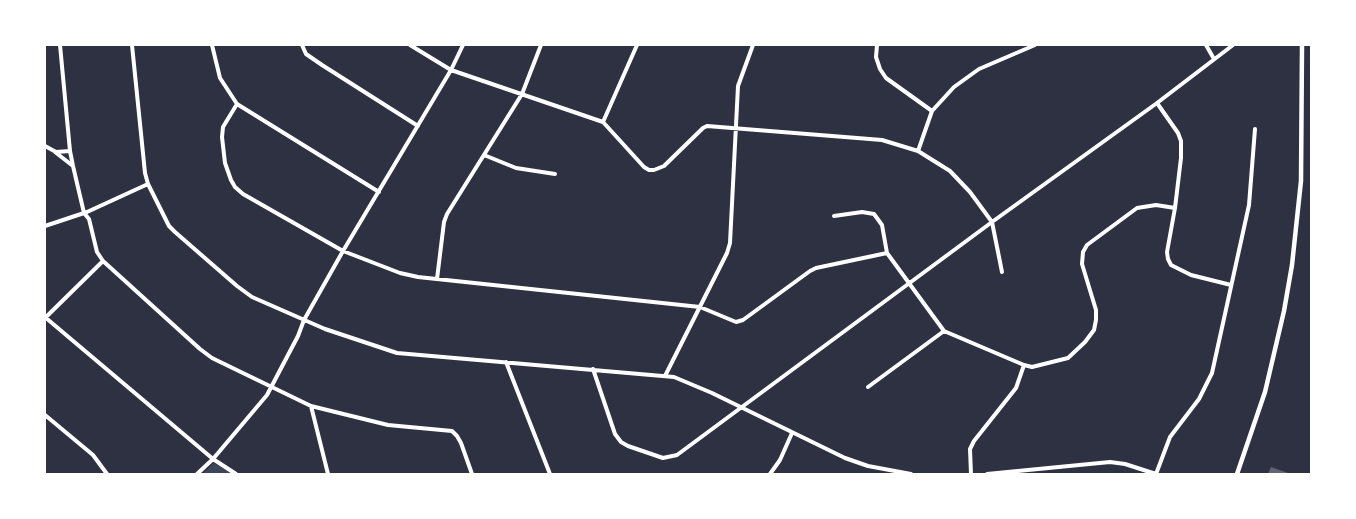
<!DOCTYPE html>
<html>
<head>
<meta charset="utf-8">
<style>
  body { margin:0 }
  #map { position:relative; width:1356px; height:519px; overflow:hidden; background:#2d3142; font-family:"Exo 2",sans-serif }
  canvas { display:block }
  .frame { position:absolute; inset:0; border:46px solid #fff; pointer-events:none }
</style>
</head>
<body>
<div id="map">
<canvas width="1356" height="519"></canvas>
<div class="frame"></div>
</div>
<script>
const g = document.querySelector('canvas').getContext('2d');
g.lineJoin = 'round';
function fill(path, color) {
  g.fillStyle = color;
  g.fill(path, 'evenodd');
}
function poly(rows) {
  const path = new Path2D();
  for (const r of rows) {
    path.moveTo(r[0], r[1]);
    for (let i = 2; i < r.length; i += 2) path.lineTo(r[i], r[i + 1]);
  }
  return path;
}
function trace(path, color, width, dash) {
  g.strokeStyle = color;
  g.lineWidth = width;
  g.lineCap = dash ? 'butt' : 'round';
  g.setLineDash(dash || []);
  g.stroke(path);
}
fill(poly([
  [214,463,234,474,202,474]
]), '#3c4559');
fill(poly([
  [1271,467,1291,474,1268,474]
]), '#626471');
trace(poly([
  [60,45,70,151,73,166,84,213,89,219,97,252,103,261,200,349,212,358,311,406,388,425,452,431,457,436,461,443,472,474],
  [132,45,145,173,148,184,169,226,175,232,237,286,252,297,325,329,397,353,674,377,712,393,845,458,868,466,911,474],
  [212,45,220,78,237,104,379,192],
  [302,45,306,54,322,65,418,126],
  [410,45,451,70,603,122,644,167,649,170,654,170,664,166,703,128,707,126,882,140,918,151,950,171,970,192,992,222,1002,272],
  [877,45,876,57,880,69,886,78,932,111],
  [1206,45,1214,59],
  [1157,103,1178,133,1181,141,1181,158,1175,208,1167,252,1168,259,1171,265,1191,275,1231,285],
  [237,104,223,127,222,137,225,163,231,180,235,187,243,194,343,251,400,273,418,277,700,307,736,322,743,320,810,271,816,268,887,253],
  [603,122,637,45],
  [45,146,56,152,70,151],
  [918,151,932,111,954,87,979,69,1035,45],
  [55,152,73,166],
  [484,155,516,168,555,174],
  [834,216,862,212,874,214,882,225,887,253,944,331,1024,365,1032,367,1068,358,1085,342,1094,330,1096,320,1096,310,1082,264,1083,252,1087,245,1137,208,1156,205,1175,208],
  [45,226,87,212,148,184],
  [437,279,444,222,447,214,522,94,541,45],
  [45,318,103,261],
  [46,318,213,459,236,474],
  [506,362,550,474],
  [593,369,615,434,621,442,628,446,663,458,677,455,992,222,1157,103,1233,45],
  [665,376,727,253,730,243,738,86,753,45],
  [868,387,944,331],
  [311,406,328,474],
  [45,415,93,455,107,474],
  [197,474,213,459,267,395,298,336,304,320,343,251,451,70,463,45],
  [770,474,780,460,792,433],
  [971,474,970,449,974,441,1016,388,1024,365],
  [987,474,1110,462,1125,464,1156,474],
  [1156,474,1170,437,1199,399,1212,373,1249,205,1255,129]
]), '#fff', 4);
trace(poly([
  [1237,474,1265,392,1284,311,1292,265,1301,181,1302,45]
]), '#fff', 4.5);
</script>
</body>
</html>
